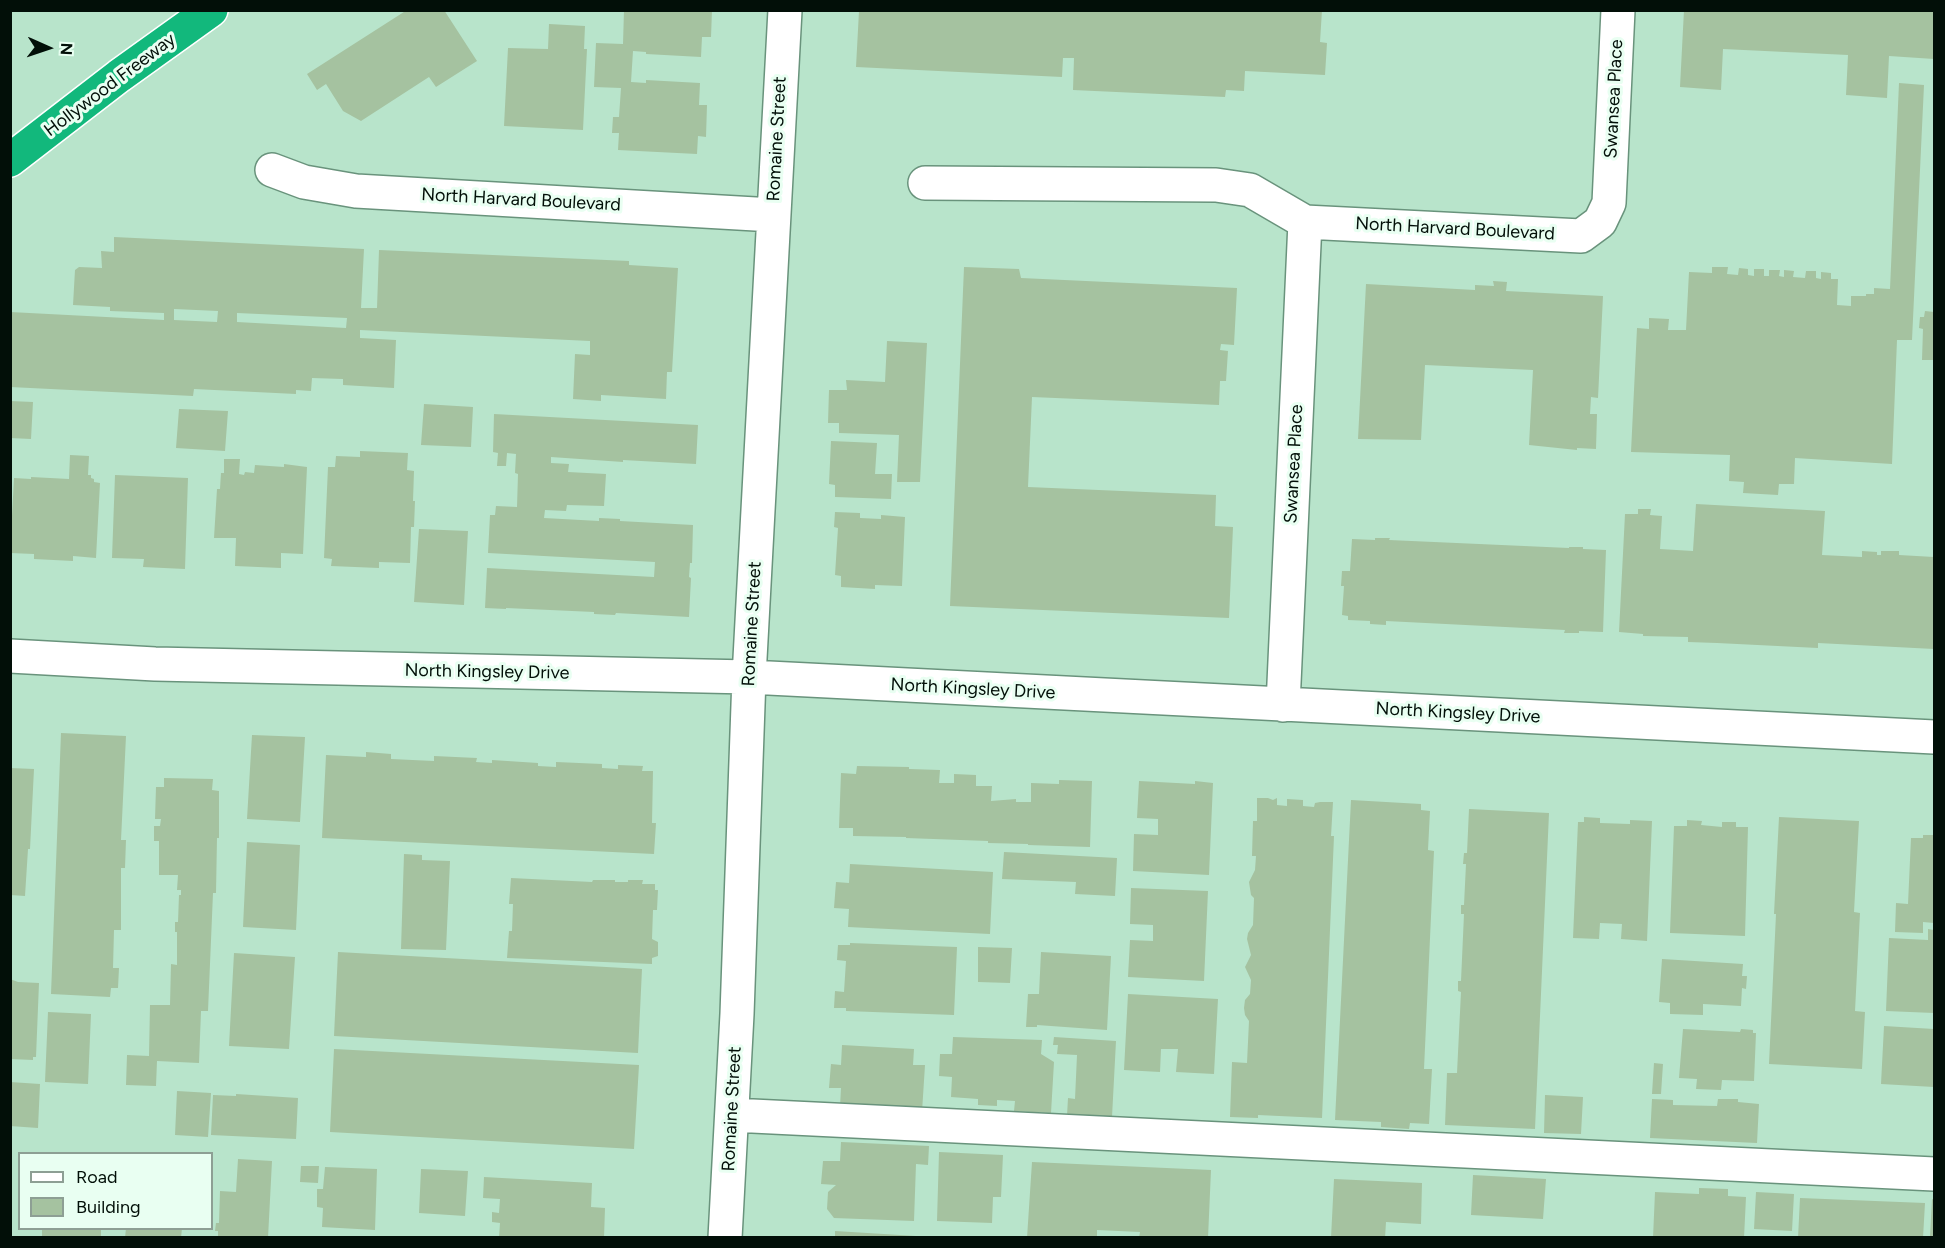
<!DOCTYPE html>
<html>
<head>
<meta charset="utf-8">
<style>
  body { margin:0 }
  #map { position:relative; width:1945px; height:1248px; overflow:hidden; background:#b8e4cb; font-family:Figtree,sans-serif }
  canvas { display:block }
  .frame { position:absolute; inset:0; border:12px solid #020f08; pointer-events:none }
  .legend { position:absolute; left:18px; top:1152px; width:195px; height:78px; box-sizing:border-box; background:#e9fff2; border:2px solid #8d9f94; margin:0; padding:8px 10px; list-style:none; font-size:18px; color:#020f08 }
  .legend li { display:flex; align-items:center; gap:12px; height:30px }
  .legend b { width:30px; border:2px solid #8d9f94 }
  .north { position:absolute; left:18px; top:18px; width:60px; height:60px; -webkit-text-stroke:4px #e9fff2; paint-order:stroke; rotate:93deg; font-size:16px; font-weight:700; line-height:24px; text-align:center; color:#020f08 }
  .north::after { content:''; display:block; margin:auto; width:21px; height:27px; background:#020f08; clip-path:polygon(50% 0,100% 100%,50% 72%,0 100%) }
</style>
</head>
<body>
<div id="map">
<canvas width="1945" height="1248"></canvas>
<div class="frame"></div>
<ul class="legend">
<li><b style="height:8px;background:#fff"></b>Road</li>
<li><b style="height:16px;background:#a5c2a0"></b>Building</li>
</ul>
<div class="north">N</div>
</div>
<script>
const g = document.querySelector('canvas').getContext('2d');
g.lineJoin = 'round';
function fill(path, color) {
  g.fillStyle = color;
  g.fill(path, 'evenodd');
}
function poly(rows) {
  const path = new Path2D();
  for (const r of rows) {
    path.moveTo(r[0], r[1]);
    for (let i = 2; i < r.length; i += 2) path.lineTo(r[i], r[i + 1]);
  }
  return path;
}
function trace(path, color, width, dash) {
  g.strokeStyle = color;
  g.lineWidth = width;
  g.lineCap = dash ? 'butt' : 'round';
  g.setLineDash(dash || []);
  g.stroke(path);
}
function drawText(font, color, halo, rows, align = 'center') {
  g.font = font + ' Figtree,sans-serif';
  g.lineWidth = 6;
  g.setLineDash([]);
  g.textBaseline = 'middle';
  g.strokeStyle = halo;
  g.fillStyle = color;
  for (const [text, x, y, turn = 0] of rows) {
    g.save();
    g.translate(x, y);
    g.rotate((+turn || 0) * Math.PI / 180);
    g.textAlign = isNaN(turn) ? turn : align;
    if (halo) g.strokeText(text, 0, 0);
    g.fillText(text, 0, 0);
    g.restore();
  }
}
fill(poly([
  [407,10,444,10,477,61,436,87,429,77,361,121,343,111,326,84,317,90,307,74],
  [624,10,712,10,711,37,702,37,701,57,646,54,646,52,633,51,631,82,646,83,646,80,700,83,699,105,707,105,706,137,698,136,697,154,618,150,619,133,612,133,613,117,619,117,621,88,594,87,596,43,623,44],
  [1322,10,1320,42,1327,43,1325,75,1245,71,1244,91,1226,90,1225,97,1073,90,1074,58,1063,58,1062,77,856,67,859,11],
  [1684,10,1934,10,1934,59,1889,56,1887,98,1846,95,1848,55,1723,49,1721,90,1680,87],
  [549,24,585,26,584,49,587,49,583,130,504,126,508,48,548,49],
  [1899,83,1924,85,1912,340,1897,340,1892,464,1795,458,1794,484,1779,484,1778,495,1743,493,1744,482,1729,481,1730,455,1631,452,1637,328,1649,329,1649,318,1669,319,1668,330,1686,330,1689,272,1712,273,1712,267,1728,267,1727,274,1738,275,1739,268,1748,269,1748,275,1754,276,1754,269,1764,269,1764,276,1769,276,1769,270,1780,270,1779,276,1784,277,1784,270,1794,271,1793,277,1805,278,1806,271,1816,271,1816,278,1821,279,1821,272,1831,273,1831,279,1838,279,1837,305,1851,306,1851,296,1866,296,1866,294,1874,294,1874,288,1890,289],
  [114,237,364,249,361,308,377,308,379,250,629,261,629,265,678,268,672,372,667,372,666,399,601,395,601,401,573,399,575,354,590,355,590,341,360,330,360,338,396,340,394,388,343,385,343,379,312,378,311,391,296,390,296,394,194,389,193,396,10,387,10,312,164,320,164,313,110,311,110,307,73,305,75,270,79,267,102,268,101,251,114,252],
  [174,309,218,311,217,322,174,320],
  [237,313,347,318,346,328,237,322],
  [964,267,1019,269,1021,278,1237,288,1234,345,1221,344,1220,350,1228,351,1226,381,1220,381,1219,405,1032,397,1028,487,1216,495,1215,526,1233,527,1229,618,950,606],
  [1493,281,1507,282,1506,291,1603,296,1598,398,1591,397,1590,414,1597,414,1596,449,1577,448,1577,450,1529,445,1533,370,1425,365,1421,440,1358,439,1366,284,1475,290,1475,285,1494,286],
  [1925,311,1934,312,1934,360,1922,360,1923,329,1919,328,1920,317,1924,317],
  [887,341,927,343,920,482,897,482,899,435,839,433,839,423,828,423,829,390,847,390,846,380,885,382],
  [10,401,33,402,31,439,10,438],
  [424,404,473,407,471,447,421,445],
  [179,409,228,411,225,451,176,448],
  [494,414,698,425,696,464,623,460,623,462,551,457,551,463,569,464,568,472,606,474,604,506,567,505,566,511,545,510,544,518,599,521,599,518,620,519,620,521,693,525,692,563,690,563,689,577,691,578,689,617,616,613,615,615,594,614,594,612,506,608,506,609,485,608,487,568,654,577,655,562,488,553,490,515,495,515,496,506,517,507,518,474,515,473,516,454,507,453,506,466,497,466,498,453,493,452],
  [831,441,877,443,875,474,892,474,891,499,835,497,835,485,829,484],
  [360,451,408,453,407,470,414,471,413,501,415,501,414,527,411,527,410,563,379,562,379,568,331,566,332,559,324,558,328,467,335,467,336,456,360,457],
  [70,455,89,456,88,475,91,475,91,478,94,479,94,482,100,483,96,558,73,556,73,561,34,559,34,554,10,553,14,478,31,479,31,477,69,479],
  [224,459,240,459,239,474,244,475,245,472,254,473,255,465,284,467,284,464,307,467,303,554,281,553,281,568,235,566,236,538,214,538,217,489,220,489,221,473,224,473],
  [115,475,188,478,185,569,143,567,144,559,112,558],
  [1696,504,1825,511,1822,555,1862,557,1862,551,1877,552,1877,555,1881,555,1881,551,1899,551,1899,555,1934,557,1934,649,1818,643,1818,648,1717,643,1688,642,1688,637,1643,636,1643,634,1619,632,1625,514,1638,514,1638,509,1651,509,1650,515,1662,516,1660,549,1693,551],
  [835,512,860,513,860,518,881,519,881,515,905,517,902,586,875,585,875,589,841,587,841,576,835,575,838,528,834,527],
  [419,529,468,531,464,605,414,602],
  [1375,538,1390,538,1389,540,1569,548,1569,547,1583,547,1583,549,1606,550,1603,632,1579,631,1579,633,1564,633,1565,630,1386,621,1386,625,1370,624,1370,621,1348,620,1348,616,1342,615,1344,586,1341,586,1342,571,1350,571,1352,539,1375,540],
  [61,733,126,736,121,840,126,840,125,868,121,868,121,930,114,930,113,968,119,968,118,988,111,988,110,997,51,994],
  [252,735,305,737,300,822,247,819],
  [366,752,391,754,391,759,434,761,434,756,477,758,476,762,492,763,492,760,538,763,538,766,556,767,556,762,602,764,602,768,618,769,618,765,643,766,642,771,653,771,652,823,656,823,654,854,322,838,326,755,366,757],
  [857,766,909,767,909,769,940,770,939,783,954,783,954,774,976,775,976,786,992,786,991,801,1016,799,1016,802,1031,802,1031,783,1059,784,1059,780,1092,781,1090,847,1028,845,1028,844,988,843,988,841,906,838,906,837,853,836,853,828,839,828,841,773,856,774],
  [10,768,34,769,30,849,28,849,25,896,10,895],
  [164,778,213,779,212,790,219,791,219,838,217,838,216,893,213,893,208,1011,201,1011,199,1063,157,1061,156,1086,126,1085,127,1055,149,1056,150,1005,170,1005,171,964,177,965,177,932,175,932,175,922,178,922,179,895,181,895,181,890,177,890,178,875,159,875,159,841,154,841,154,826,160,826,161,819,155,819,156,787,164,787],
  [1139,781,1195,784,1195,781,1213,783,1209,875,1133,871,1134,834,1158,835,1158,819,1137,818],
  [1257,798,1268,798,1273,800,1277,798,1277,805,1287,806,1287,799,1303,800,1303,806,1314,807,1315,803,1320,802,1333,802,1331,836,1334,836,1322,1118,1258,1115,1258,1118,1230,1117,1232,1062,1247,1063,1249,1021,1245,1015,1244,1008,1245,1000,1250,994,1251,980,1245,967,1251,955,1247,939,1248,933,1253,925,1254,898,1251,895,1249,882,1255,870,1256,856,1252,856,1253,821,1257,821],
  [1351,800,1421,804,1421,810,1430,811,1428,850,1434,851,1424,1069,1432,1069,1429,1124,1410,1123,1409,1129,1381,1127,1381,1122,1335,1120],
  [1469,809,1549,813,1535,1129,1445,1125,1447,1073,1457,1073,1461,992,1458,991,1458,981,1461,981,1464,914,1461,914,1461,905,1464,905,1466,864,1463,864,1464,853,1467,853],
  [1584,817,1600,818,1600,823,1630,824,1630,820,1652,821,1647,941,1621,939,1622,924,1600,923,1599,939,1573,938,1578,822,1584,822],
  [1779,817,1859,821,1854,912,1860,913,1855,1011,1865,1012,1862,1069,1769,1064,1776,914,1774,914],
  [1687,820,1702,821,1701,825,1722,827,1722,822,1736,822,1736,827,1748,827,1745,936,1670,933,1674,826,1687,826],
  [1923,835,1934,835,1934,923,1923,922,1923,933,1895,932,1896,903,1908,904,1911,838,1923,838],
  [247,842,300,845,296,930,243,927],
  [1004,852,1117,858,1115,896,1075,894,1076,882,1002,879],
  [404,854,422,855,422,860,450,861,446,950,401,949],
  [850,864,993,872,990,934,848,927,849,909,834,908,836,882,849,883],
  [511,878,592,882,593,880,615,880,615,882,628,882,628,880,643,880,642,884,655,884,655,890,658,890,657,910,653,910,652,939,658,942,658,956,652,958,652,964,507,958,509,931,512,931,513,904,509,904],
  [1131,888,1208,891,1204,981,1128,977,1130,940,1153,941,1153,925,1130,924],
  [1928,929,1934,930,1934,1013,1886,1011,1889,938,1928,940],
  [850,943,957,947,954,1015,846,1011,846,1008,834,1008,835,991,844,992,846,961,837,960,838,945,850,945],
  [978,947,1012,948,1010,983,978,982],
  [338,952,642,969,638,1053,334,1036],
  [1041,952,1111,956,1107,1030,1037,1025,1037,1027,1026,1027,1028,994,1039,994],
  [234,953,295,957,289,1049,229,1046],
  [1662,959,1743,964,1742,976,1747,976,1746,989,1742,988,1741,1006,1703,1004,1703,1015,1670,1014,1670,1003,1659,1002],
  [10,979,18,982,39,983,36,1057,33,1057,33,1060,10,1059],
  [1128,994,1218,999,1214,1074,1176,1072,1178,1049,1161,1049,1160,1072,1124,1070],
  [48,1012,91,1014,88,1084,45,1082],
  [1884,1026,1934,1029,1934,1087,1881,1084],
  [1683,1029,1740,1032,1741,1029,1753,1030,1753,1033,1756,1033,1754,1081,1722,1080,1721,1090,1696,1089,1697,1079,1679,1078],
  [953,1037,1042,1040,1041,1054,1054,1062,1051,1113,1014,1111,1015,1101,997,1100,997,1106,978,1105,978,1099,951,1097,952,1077,939,1076,940,1054,952,1054],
  [1054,1037,1116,1041,1112,1117,1067,1116,1068,1098,1075,1099,1077,1055,1057,1054,1058,1045,1053,1045],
  [842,1045,914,1049,913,1065,925,1065,922,1112,840,1107,841,1088,829,1088,831,1064,841,1065],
  [334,1049,639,1065,634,1149,330,1132],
  [1654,1063,1663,1064,1661,1094,1652,1094],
  [10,1082,40,1084,38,1128,10,1126],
  [177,1091,211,1093,208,1137,175,1135],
  [236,1094,298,1098,296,1139,211,1135,213,1095,236,1096],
  [1545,1095,1583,1097,1581,1134,1544,1133],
  [1652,1099,1673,1100,1673,1105,1717,1106,1718,1099,1738,1099,1738,1102,1759,1104,1757,1143,1650,1138],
  [841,1142,929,1146,928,1165,916,1164,914,1221,834,1218,827,1209,828,1192,836,1185,821,1184,823,1161,840,1161],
  [939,1152,1003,1155,1001,1197,993,1197,992,1223,937,1221],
  [238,1159,272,1161,268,1238,218,1238,218,1231,215,1231,216,1223,219,1223,220,1191,236,1192],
  [1032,1162,1211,1170,1208,1238,1139,1238,1140,1232,1097,1230,1097,1238,1027,1238],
  [301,1166,319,1166,318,1183,300,1182],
  [325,1167,377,1169,375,1230,322,1227,323,1208,317,1207,317,1189,323,1189],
  [421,1169,468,1171,465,1216,419,1213],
  [1473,1175,1546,1179,1543,1219,1471,1215],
  [484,1177,592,1183,591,1207,605,1208,604,1238,499,1238,500,1223,492,1222,492,1212,499,1213,500,1199,483,1198],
  [1334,1179,1422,1183,1421,1224,1386,1222,1385,1238,1331,1238],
  [1699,1188,1728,1189,1728,1196,1746,1197,1744,1238,1653,1238,1655,1192,1699,1194],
  [1756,1192,1794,1194,1792,1231,1754,1229],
  [1800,1198,1925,1203,1923,1238,1798,1238],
  [1932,1199,1934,1200,1934,1237,1930,1237],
  [42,1228,101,1228,101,1238,42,1238],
  [126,1228,182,1228,181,1238,125,1238],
  [835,1231,916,1236,916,1238,835,1238]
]), '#a5c2a0');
const minor = poly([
  [272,170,304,182,356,191,773,215],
  [925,183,1216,185,1250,190,1305,222,1581,236,1600,222,1609,203,1618,10],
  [10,656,155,664,749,677,1934,737],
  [1283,705,1305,222],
  [732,1115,1934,1174],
  [725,1238,737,1014,749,677,785,10]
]);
const highway = poly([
  [10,160,119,76,211,10]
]);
trace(minor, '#69937c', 36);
trace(highway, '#fff', 36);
trace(minor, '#fff', 33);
trace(highway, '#12b87c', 33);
drawText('18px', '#020f08', '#e9fff2', [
  ["Hollywood Freeway",110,85,-37],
  ["Swansea Place",1614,99,-87],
  ["Romaine Street",777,139,-87],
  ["North Harvard Boulevard",521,200,3],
  ["North Harvard Boulevard",1455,229,3],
  ["Swansea Place",1294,464,-87],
  ["Romaine Street",752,624,-87],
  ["North Kingsley Drive",487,672,1],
  ["North Kingsley Drive",973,689,3],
  ["North Kingsley Drive",1458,713,3],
  ["Romaine Street",732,1109,-87]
]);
</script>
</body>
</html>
